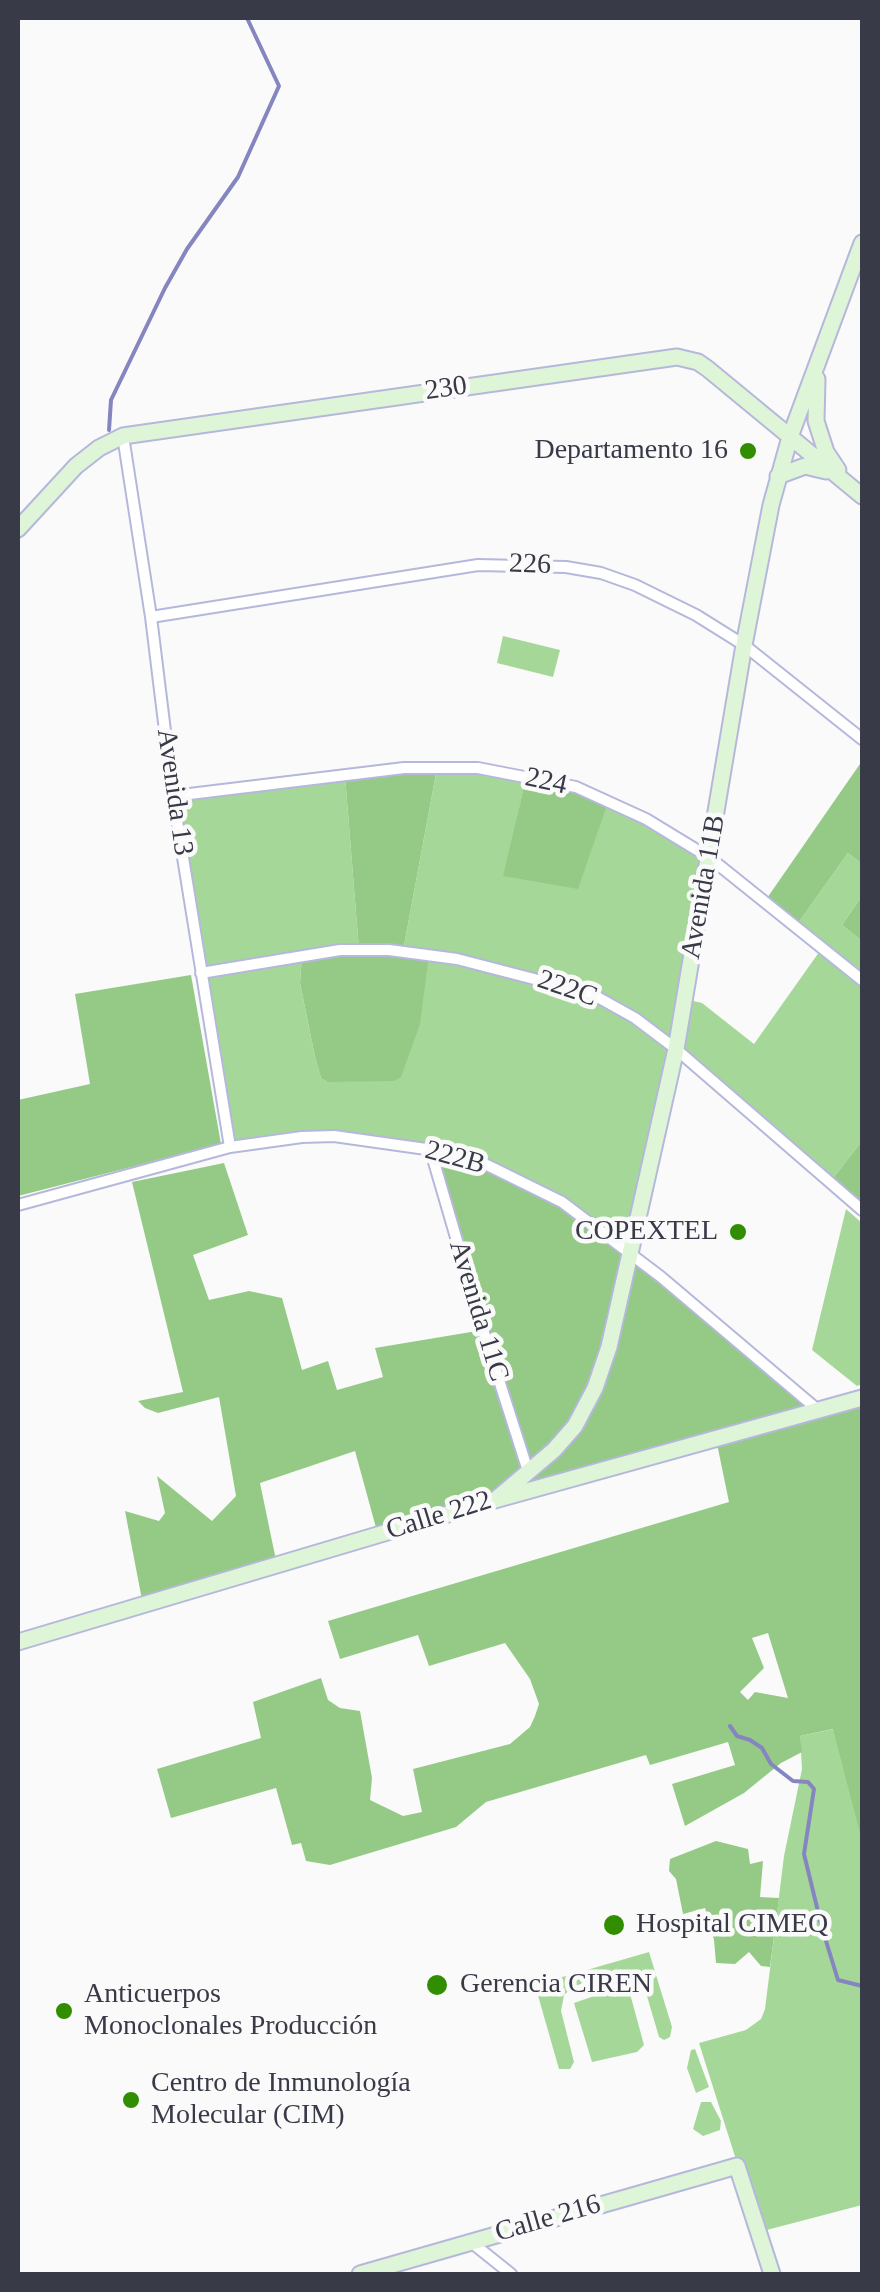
<!DOCTYPE html>
<html>
<head>
<meta charset="utf-8">
<style>
  body { margin:0 }
  #map { position:relative; width:880px; height:2292px; overflow:hidden; background:#fafafa; font-family:"Times New Roman",serif }
  canvas { display:block }
  .frame { position:absolute; inset:0; border:20px solid #393a48; pointer-events:none }
</style>
</head>
<body>
<div id="map">
<canvas width="880" height="2292"></canvas>
<div class="frame"></div>
</div>
<script>
const g = document.querySelector('canvas').getContext('2d');
g.lineJoin = 'round';
function fill(path, color) {
  g.fillStyle = color;
  g.fill(path, 'evenodd');
}
function poly(rows) {
  const path = new Path2D();
  for (const r of rows) {
    path.moveTo(r[0], r[1]);
    for (let i = 2; i < r.length; i += 2) path.lineTo(r[i], r[i + 1]);
  }
  return path;
}
function trace(path, color, width, dash) {
  g.strokeStyle = color;
  g.lineWidth = width;
  g.lineCap = dash ? 'butt' : 'round';
  g.setLineDash(dash || []);
  g.stroke(path);
}
function drawText(font, color, halo, rows, align = 'center') {
  g.font = font + ' "Times New Roman",serif';
  g.lineWidth = 9;
  g.setLineDash([]);
  g.textBaseline = 'middle';
  g.strokeStyle = halo;
  g.fillStyle = color;
  for (const [text, x, y, turn = 0] of rows) {
    g.save();
    g.translate(x, y);
    g.rotate((+turn || 0) * Math.PI / 180);
    g.textAlign = isNaN(turn) ? turn : align;
    if (halo) g.strokeText(text, 0, 0);
    g.fillText(text, 0, 0);
    g.restore();
  }
}
fill(poly([
  [503,636,560,650,553,677,497,663],
  [437,768,526,778,504,875,609,799,710,858,685,999,702,1003,754,1044,822,948,796,926,848,853,862,864,862,896,842,925,862,941,862,1141,830,1182,676,1050,631,1255,487,1165,334,1136,230,1147,173,796,345,776,359,950,302,956,300,983,315,1057,321,1078,327,1082,403,951],
  [846,1209,862,1223,862,1384,857,1386,812,1350],
  [834,1729,862,1835,862,2205,759,2232,699,2043,746,2030,761,2019,765,2009,784,1856,802,1769,800,1736],
  [649,1952,672,2027,670,2037,664,2040,659,2037,644,1986,637,1976,619,1973,574,1986,564,1995,561,2011,574,2062,570,2069,559,2069,535,1985],
  [623,1986,629,1990,644,2045,637,2052,592,2062,574,2003],
  [695,2049,709,2087,696,2093,687,2068,691,2050],
  [701,2102,711,2102,721,2121,720,2130,703,2136,693,2129]
]), '#a5d898');
fill(poly([
  [862,761,862,864,848,853,796,926,765,901],
  [437,768,403,951,429,955,420,1024,401,1077,394,1081,327,1082,321,1078,315,1057,300,983,302,956,359,950,345,776],
  [526,778,609,799,578,889,503,876],
  [862,896,862,941,842,925],
  [191,975,221,1144,18,1196,18,1100,90,1084,75,994],
  [862,1141,862,1210,830,1182],
  [433,1150,487,1165,562,1202,818,1411,862,1398,861,1837,833,1729,800,1736,802,1752,781,1763,744,1793,685,1826,672,1784,735,1765,728,1742,650,1765,646,1755,486,1802,456,1827,330,1865,306,1861,301,1843,292,1845,276,1788,171,1818,157,1769,261,1738,253,1702,321,1678,328,1700,340,1708,360,1711,372,1778,370,1800,403,1816,422,1812,413,1769,510,1744,530,1727,535,1716,539,1704,530,1679,505,1643,429,1666,418,1635,340,1659,328,1621,729,1502,716,1439,378,1535,355,1451,260,1483,277,1565,143,1605,125,1511,159,1521,165,1513,157,1476,212,1521,236,1496,219,1397,158,1413,145,1408,138,1401,183,1392,132,1182,224,1163,248,1235,193,1255,209,1300,249,1291,282,1298,302,1370,328,1361,337,1390,383,1377,375,1348,483,1330],
  [768,1633,788,1698,755,1692,748,1700,740,1692,764,1668,752,1638],
  [716,1841,748,1849,750,1864,763,1861,760,1897,779,1898,770,1967,761,1966,749,1952,735,1964,716,1963,714,1940,705,1908,683,1914,676,1879,669,1871,670,1859]
]), '#94ca86');
trace(poly([
  [109,430,111,400,165,288,187,249,238,177,279,86,247,18],
  [730,1726,737,1736,750,1740,762,1748,771,1764,793,1781,808,1782,814,1789,804,1854,822,1928,838,1980,862,1986]
]), '#8586c0', 4);
const street = poly([
  [123,436,151,617,173,796,230,1147],
  [151,617,478,565,566,567,601,573,635,585,696,615,744,645,862,739],
  [173,796,404,768,478,768,576,787,646,819,710,858,862,980],
  [201,973,340,950,389,950,457,959,592,994,635,1018,676,1049,862,1210],
  [433,1150,434,1162,483,1330,528,1471],
  [18,1205,230,1147,302,1137,334,1136,433,1150,487,1165,562,1202,661,1277,818,1410],
  [471,2242,511,2274]
]);
const secondary = poly([
  [817,379,816,421,826,452,838,470],
  [778,476,805,466,826,471],
  [18,529,76,466,99,448,123,436,677,357,698,362,708,369,862,496],
  [495,1500,554,1450,575,1426,595,1388,609,1347,676,1049,744,645,771,505,790,437,862,243],
  [18,1642,495,1500,862,1398],
  [360,2274,737,2166,772,2274]
]);
trace(street, '#b5b8db', 14);
trace(secondary, '#b5b8db', 19);
trace(street, '#fff', 10);
trace(secondary, '#def6d7', 15);
for (const [x, y, r, color] of [
  [748,451,10,"#308e00"],
  [738,1232,10,"#308e00"],
  [614,1925,12,"#308e00"],
  [437,1985,12,"#308e00"],
  [64,2011,10,"#308e00"],
  [131,2100,10,"#308e00"]
]) {
  const dot = new Path2D();
  dot.arc(x, y, r, 0, 2 * Math.PI);
  g.fillStyle = color;
  g.fill(dot);
  trace(dot, '#fafafa', 4);
}
drawText('28px', '#393a48', '#fafafa', [
  ["230",446,389,-8],
  ["226",530,565,2],
  ["224",546,782,12],
  ["Avenida 13",174,792,82],
  ["Avenida 11B",704,887,-80],
  ["222C",567,989,19],
  ["222B",455,1158,15],
  ["Avenida 11C",478,1311,73],
  ["Calle 222",439,1516,-17],
  ["Calle 216",548,2219,-16]
]);
drawText('28px', '#393a48', '#fafafa', [
  ["Departamento 16",728,451,"right"],
  ["COPEXTEL",718,1232,"right"],
  ["Hospital CIMEQ",636,1925],
  ["Gerencia CIREN",460,1985],
  ["Anticuerpos",84,1995],
  ["Monoclonales Producción",84,2027],
  ["Centro de Inmunología",151,2084],
  ["Molecular (CIM)",151,2116]
], 'left');
</script>
</body>
</html>
